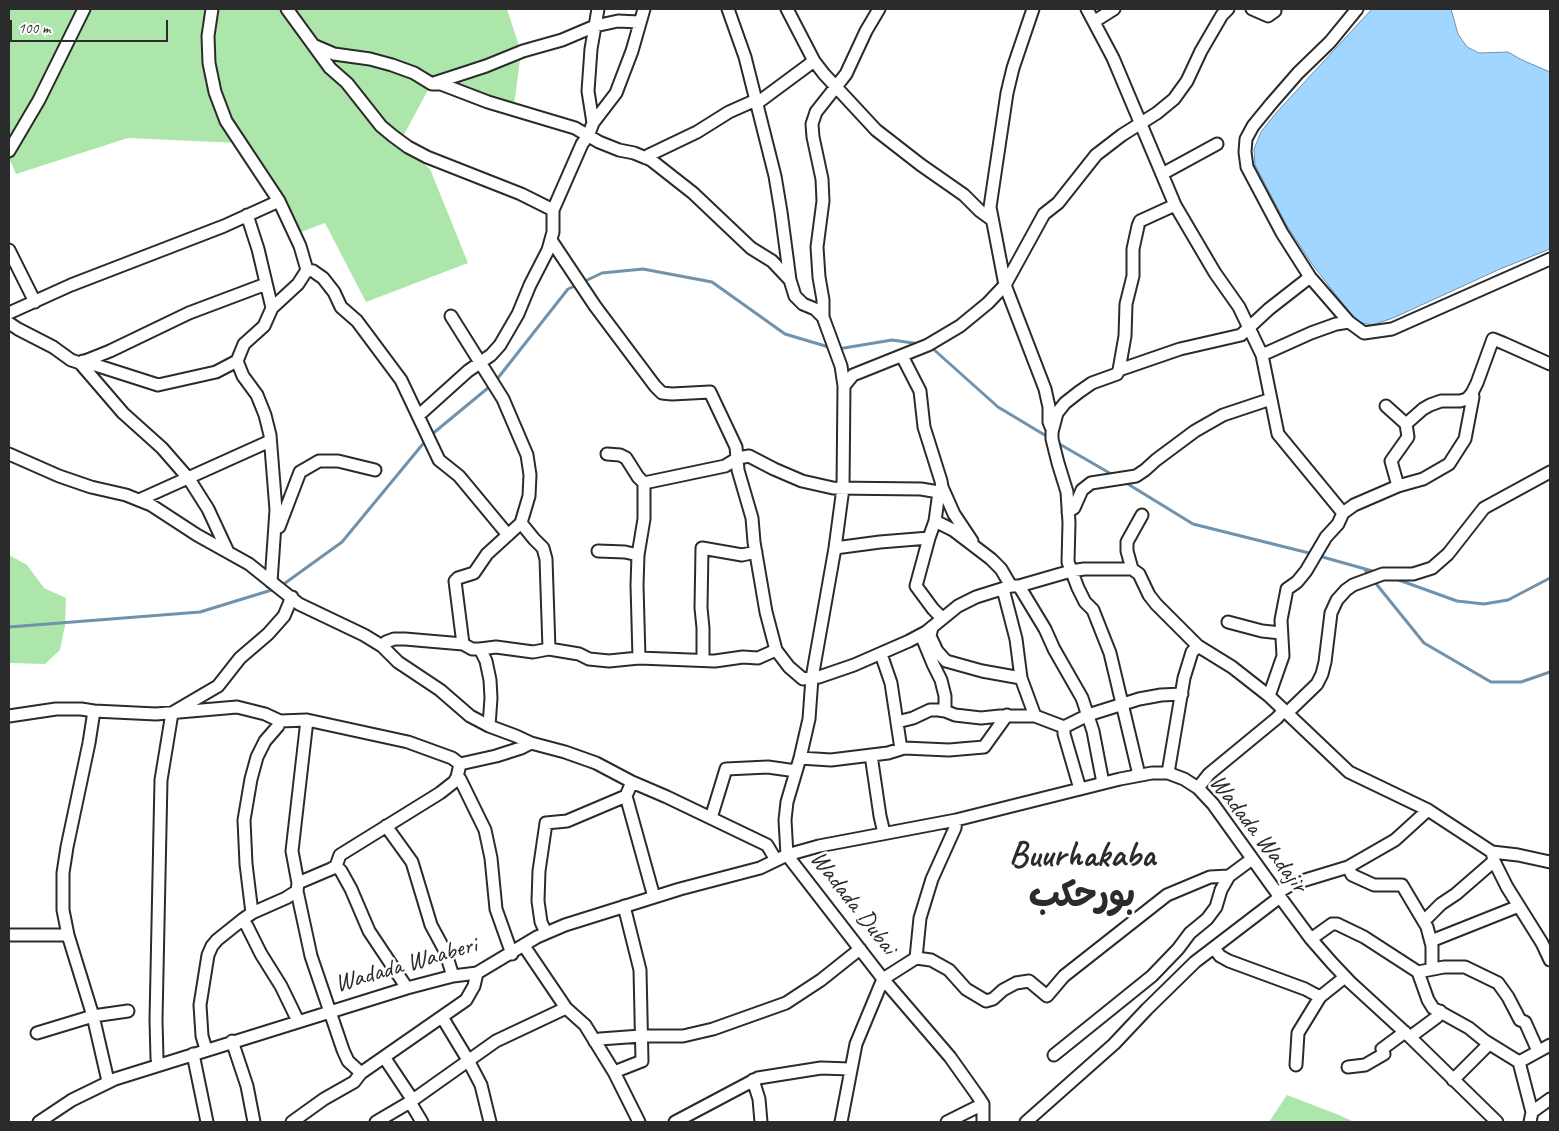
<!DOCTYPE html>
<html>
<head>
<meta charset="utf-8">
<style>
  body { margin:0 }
  #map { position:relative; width:1559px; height:1131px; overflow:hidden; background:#fff; font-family:Caveat,sans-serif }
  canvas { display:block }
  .frame { position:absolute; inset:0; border:10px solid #2b2b2b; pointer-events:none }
  .scale { position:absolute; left:10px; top:20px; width:158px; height:22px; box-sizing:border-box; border:2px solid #2b2b2b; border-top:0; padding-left:6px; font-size:15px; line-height:18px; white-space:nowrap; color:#2b2b2b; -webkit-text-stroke:4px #fff; paint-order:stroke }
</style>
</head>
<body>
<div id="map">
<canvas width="1559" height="1131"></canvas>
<div class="frame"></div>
<div class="scale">100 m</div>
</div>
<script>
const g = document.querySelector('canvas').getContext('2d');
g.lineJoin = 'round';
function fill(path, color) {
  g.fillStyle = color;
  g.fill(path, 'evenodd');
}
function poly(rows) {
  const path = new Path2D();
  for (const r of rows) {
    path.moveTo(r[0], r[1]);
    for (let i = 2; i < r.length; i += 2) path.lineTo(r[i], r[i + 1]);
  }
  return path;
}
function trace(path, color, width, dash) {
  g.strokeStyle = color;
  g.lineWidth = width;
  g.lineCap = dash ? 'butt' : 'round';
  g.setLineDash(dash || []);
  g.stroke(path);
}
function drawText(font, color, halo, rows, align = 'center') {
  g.font = font + ' Caveat,"Playpen Sans Arabic",sans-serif';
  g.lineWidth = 5;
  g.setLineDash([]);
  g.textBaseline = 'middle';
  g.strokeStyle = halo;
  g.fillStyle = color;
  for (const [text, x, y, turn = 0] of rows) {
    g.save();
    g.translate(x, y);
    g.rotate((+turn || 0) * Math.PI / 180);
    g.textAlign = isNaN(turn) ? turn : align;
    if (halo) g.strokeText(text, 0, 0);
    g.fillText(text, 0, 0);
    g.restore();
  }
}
fill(poly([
  [9,9,507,9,521,52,513,113,429,88,400,142,430,169,468,263,366,302,325,223,296,234,238,143,128,138,16,174,9,158],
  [9,555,27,565,44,588,66,598,65,625,60,650,45,664,9,663],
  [1287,1095,1339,1115,1354,1122,1269,1122]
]), '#ade6aa');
const water = poly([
  [1372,9,1451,9,1458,34,1467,47,1479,53,1508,52,1522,60,1550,72,1550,249,1500,269,1393,318,1372,325,1357,322,1312,264,1287,226,1255,165,1254,149,1261,132,1276,113,1372,9]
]);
fill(water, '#a0d6ff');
trace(water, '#7192aa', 1);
trace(poly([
  [583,282,602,273,643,269,712,282,785,334,832,348],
  [931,347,998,407,1048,437],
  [838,349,892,340,920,344],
  [431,435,494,383,568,289,577,285],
  [1056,442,1113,475],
  [1123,481,1193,524,1313,554],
  [1319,556,1376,572],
  [1365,570,1424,643,1491,682,1521,682,1550,672],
  [1396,579,1457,601,1484,604,1508,600,1550,578],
  [281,586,342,542,427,439],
  [9,627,200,612,275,589]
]), '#7192aa', 3);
const minor = poly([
  [212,9,208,36,209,63,215,92,226,121,279,201,300,246,307,270],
  [287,9,330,68,347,83,381,126,393,136,408,147,427,157,521,194,553,210],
  [728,9,745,57,775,176,781,212,790,280,795,296,803,304,815,309,823,317],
  [787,9,814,61,824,74,876,130,921,165,964,195,980,211,991,219],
  [1033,9,1013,68,1007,93,990,207,1005,285,1045,389,1049,407,1049,422,1051,427],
  [1087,9,1113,58,1175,205,1215,273,1239,307,1262,355,1278,434,1343,513],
  [1252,9,1268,16,1275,11],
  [1357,9,1330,42,1298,73,1271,104,1253,126,1246,139,1245,152,1247,167,1282,233,1310,277,1349,322,1364,333,1392,329,1550,259],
  [1095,21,1114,9],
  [313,45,334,54,370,59,392,65,414,73,432,84,441,84,488,102,575,128,599,142,619,150,634,153,651,160,693,193,751,248,772,261,790,280],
  [434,83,486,66,523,51,562,40,595,26,618,21,639,22],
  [756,102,760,101,814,61],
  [593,123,588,91,591,49,598,9],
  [9,151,39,100,84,9],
  [646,158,649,155,697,132,729,112,756,100],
  [1162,174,1217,144],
  [247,215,258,249,272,308,264,326,244,344,237,361,243,376,257,395,265,415,270,435,276,510,271,582],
  [551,240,595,306,655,386,662,393,672,394,710,392,736,447,738,470,752,518,754,542,766,612,776,650,789,667,803,679,819,677,854,665,909,641,926,632,958,606,976,597,1011,586,1019,586,1071,571,1084,569,1132,569,1139,574,1149,595,1156,604,1198,646,1232,667,1269,696,1349,772,1428,810,1492,852,1518,855,1550,862],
  [9,250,35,302],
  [307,270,313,271,323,278,334,292,341,307,357,321,401,380,439,460,459,476,508,535],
  [272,308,298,284,307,270],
  [9,313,71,285,224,226,279,201],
  [451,316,503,399,527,455,530,475,529,496,521,523,487,554,474,573,458,578,455,581,463,644],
  [9,323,18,329,53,347,71,360,80,363,123,413,162,448,189,479,208,509,228,552],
  [1262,355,1311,333,1336,324,1349,322],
  [902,356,920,391,924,427,941,481,942,487,939,492,935,521,929,538,916,586,933,609,942,618],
  [83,361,158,385,216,372,237,361],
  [80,363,110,351,189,313,266,284],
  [1119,370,1125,336,1126,304,1133,276,1133,249,1138,226,1140,221,1175,205],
  [844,386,841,366,823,317,823,300,819,277,817,247,823,201,822,179,813,137,812,124,816,112,846,74,866,31,879,9],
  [1386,406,1406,424,1408,437,1391,461,1398,486],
  [418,416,468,371,491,355,500,345,518,314,530,285,548,250,553,232,553,210,557,201,582,144,588,136,593,123,616,93,632,51,644,9],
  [1406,424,1423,409,1430,405,1441,401,1460,401,1467,399,1472,393,1477,383,1493,339,1503,343,1550,364],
  [9,454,59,476,91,487,126,495,151,505,197,535,249,564,299,604,364,635,382,646,398,662,440,690,470,716,489,726,516,736,531,743,565,752,596,763,632,782,667,797,767,845,776,860],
  [607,454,620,455,626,458,638,477,644,483],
  [942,487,954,514,972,541],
  [139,500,270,441],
  [1068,512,1074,508,1082,490,1091,483,1136,476,1145,470,1156,460,1195,431,1223,415,1271,399],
  [935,521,953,530,991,559,1001,569,1011,586],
  [521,523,534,539,543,548,546,559,549,649],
  [279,527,300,472,319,461,338,461,375,470],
  [835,548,880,542,929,538],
  [598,551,625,552,638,555],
  [1132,569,1127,551,1127,542,1142,515],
  [1019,586,1045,629,1054,649,1082,698,1093,731,1103,783],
  [1003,589,1016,639,1021,678,1035,716],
  [1228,622,1262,631,1281,633],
  [932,627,930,636,937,651,946,661,982,671,1021,678],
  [921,635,933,664,941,680,945,696,945,711],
  [382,646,386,642,394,639,405,639,463,644,472,649,480,649,496,647,533,652,549,649,579,654,589,659,609,661,639,658,715,661,743,657,758,658,776,650],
  [480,649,486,661,490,680,491,698,489,726],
  [881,654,891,683,901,749],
  [639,658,637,585,638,555,644,519,644,483,725,466,738,458,749,456,774,469,802,481,833,488,921,489,939,492],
  [703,660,703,628,701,608,702,548,742,555,756,552],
  [1269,696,1283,656,1281,620,1287,589,1297,582,1306,571,1326,537,1338,524,1343,513,1354,505,1398,486,1423,479,1449,464,1465,439,1473,397,1472,393],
  [94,711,89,743,67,847,63,873,63,910,68,935,93,1016,108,1081],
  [1287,713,1317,684,1322,674,1325,662,1331,613,1337,600,1346,590,1353,585,1383,574,1413,574,1432,568,1448,554,1484,508,1550,472],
  [9,716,56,709,81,709,94,711,156,714,237,707,265,714,280,721,307,720,408,742,452,758,460,764,496,756,521,748,531,743],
  [307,720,292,851,298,883,297,891,311,956,343,1050,348,1061,361,1073],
  [897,722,913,718,930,710,938,710,945,711,955,715,981,718,1000,716,1035,716,1064,727,1088,715,1139,699,1161,695,1182,694],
  [1064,727,1064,734,1080,789],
  [871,755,880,816,884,833],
  [800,758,831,760,888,753,904,748,949,750,984,747,1007,715],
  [1168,773,1184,678,1192,652,1198,646],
  [1139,775,1110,653,1093,610,1085,602,1078,588,1068,562,1069,523,1067,492,1058,463,1052,439,1052,432,1057,413,1065,403,1079,392,1092,383,1117,374,1119,370,1180,349,1241,335,1269,309,1310,277],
  [457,777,460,779,485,830,491,858,496,909,512,954],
  [1198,788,1209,774,1277,718,1284,710],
  [626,796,654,897],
  [711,818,726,769,768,767,796,771],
  [956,820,955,828,932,879,920,918,916,958,883,979,950,1057,977,1095,983,1104,983,1122],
  [386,826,412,862,431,925,445,951,453,976],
  [1492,852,1494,861,1507,887,1542,943,1550,960],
  [787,855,785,820,787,802,800,758,809,719,812,678,835,548,843,488,844,386,853,375,928,345,960,326,988,303,1005,285,1044,214,1058,203,1096,155,1122,135,1157,113,1174,99,1187,81,1201,51,1222,15,1228,9],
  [787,855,883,979,856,1044,841,1122],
  [336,866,341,871,351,889,369,931,407,988],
  [1348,867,1352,875,1374,885,1402,885,1427,927,1432,946,1432,969],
  [298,883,331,869,336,866,340,855,440,793,454,782,457,777,460,764],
  [1277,893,1292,884,1348,867,1395,840,1428,810],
  [252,913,246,864,244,820,251,779,257,757,265,741,278,726,280,721],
  [1423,919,1428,917,1441,904,1456,894,1494,861],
  [242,920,247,926,261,954,281,986,298,1021],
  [546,933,541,922,538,901,539,871,546,823,567,821,626,796,632,782],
  [9,935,68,935],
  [1311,939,1332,924,1337,924,1364,937,1418,972,1444,967,1465,967,1498,983,1508,997,1520,1020,1525,1022,1538,1051],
  [1431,941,1519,906],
  [524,946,566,1008,585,1025,614,1072,639,1122],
  [1214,948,1220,956,1229,961,1305,989,1320,997],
  [916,958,931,960,949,970,966,989,986,1001,993,999,1003,990,1016,983,1029,981,1047,996,1064,976,1167,895,1210,877,1229,876],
  [1418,972,1428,1000,1433,1008,1469,1028,1485,1041,1519,1062],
  [442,1017,468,1060,481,1085,490,1122],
  [37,1033,93,1016,128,1011],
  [1410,1037,1437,1017,1440,1011],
  [232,1041,247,1086,254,1122],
  [595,1042,600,1039,641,1036,683,1036,713,1029,786,1003,821,980,860,949],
  [206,1049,202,1036,200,1005,208,955,212,946,217,940,242,920,252,913,286,898,297,891],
  [193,1054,207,1122],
  [1054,1055,1152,976,1178,949,1190,933,1207,919,1216,907,1221,890,1229,876,1252,859],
  [384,1057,412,1099],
  [158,1064,157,1058,156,1020,161,780,172,713,218,686,240,658,268,634,284,616,292,597],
  [1296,1065,1298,1033,1320,997,1345,977],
  [1348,1067,1365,1065,1384,1054,1382,1049,1405,1032],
  [614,1072,642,1061,640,970,624,906],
  [753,1080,759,1099,761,1122],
  [1453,1080,1489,1044],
  [410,1102,422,1122],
  [1532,1112,1550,1099],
  [39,1122,72,1100,115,1079,407,988,453,976,477,973,537,937,565,925,680,889,760,868,787,855,819,846,956,820,1120,779,1152,773,1168,773,1184,779,1198,788,1213,804,1277,893,1311,939,1332,963,1350,982,1410,1037,1497,1122],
  [292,1122,324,1099,354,1082,361,1073,466,1000,474,986,477,973],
  [376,1122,410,1102,496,1041,566,1008],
  [675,1122,758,1078,821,1068,850,1069],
  [947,1122,983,1104],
  [1026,1122,1114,1044,1147,1009,1195,962,1280,897],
  [1530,1122,1532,1112,1519,1062,1550,1045]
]);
trace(minor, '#2b2b2b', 15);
trace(minor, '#fff', 11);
drawText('25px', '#2b2b2b', '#fff', [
  ["Wadada Wadajir",1258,834,52],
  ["Wadada Dubai",853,903,52],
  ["Wadada Waaberi",406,965,-16]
]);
drawText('bold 35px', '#2b2b2b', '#fff', [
  ["Buurhakaba",1082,857],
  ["بورحكب",1082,897]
]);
</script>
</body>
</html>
